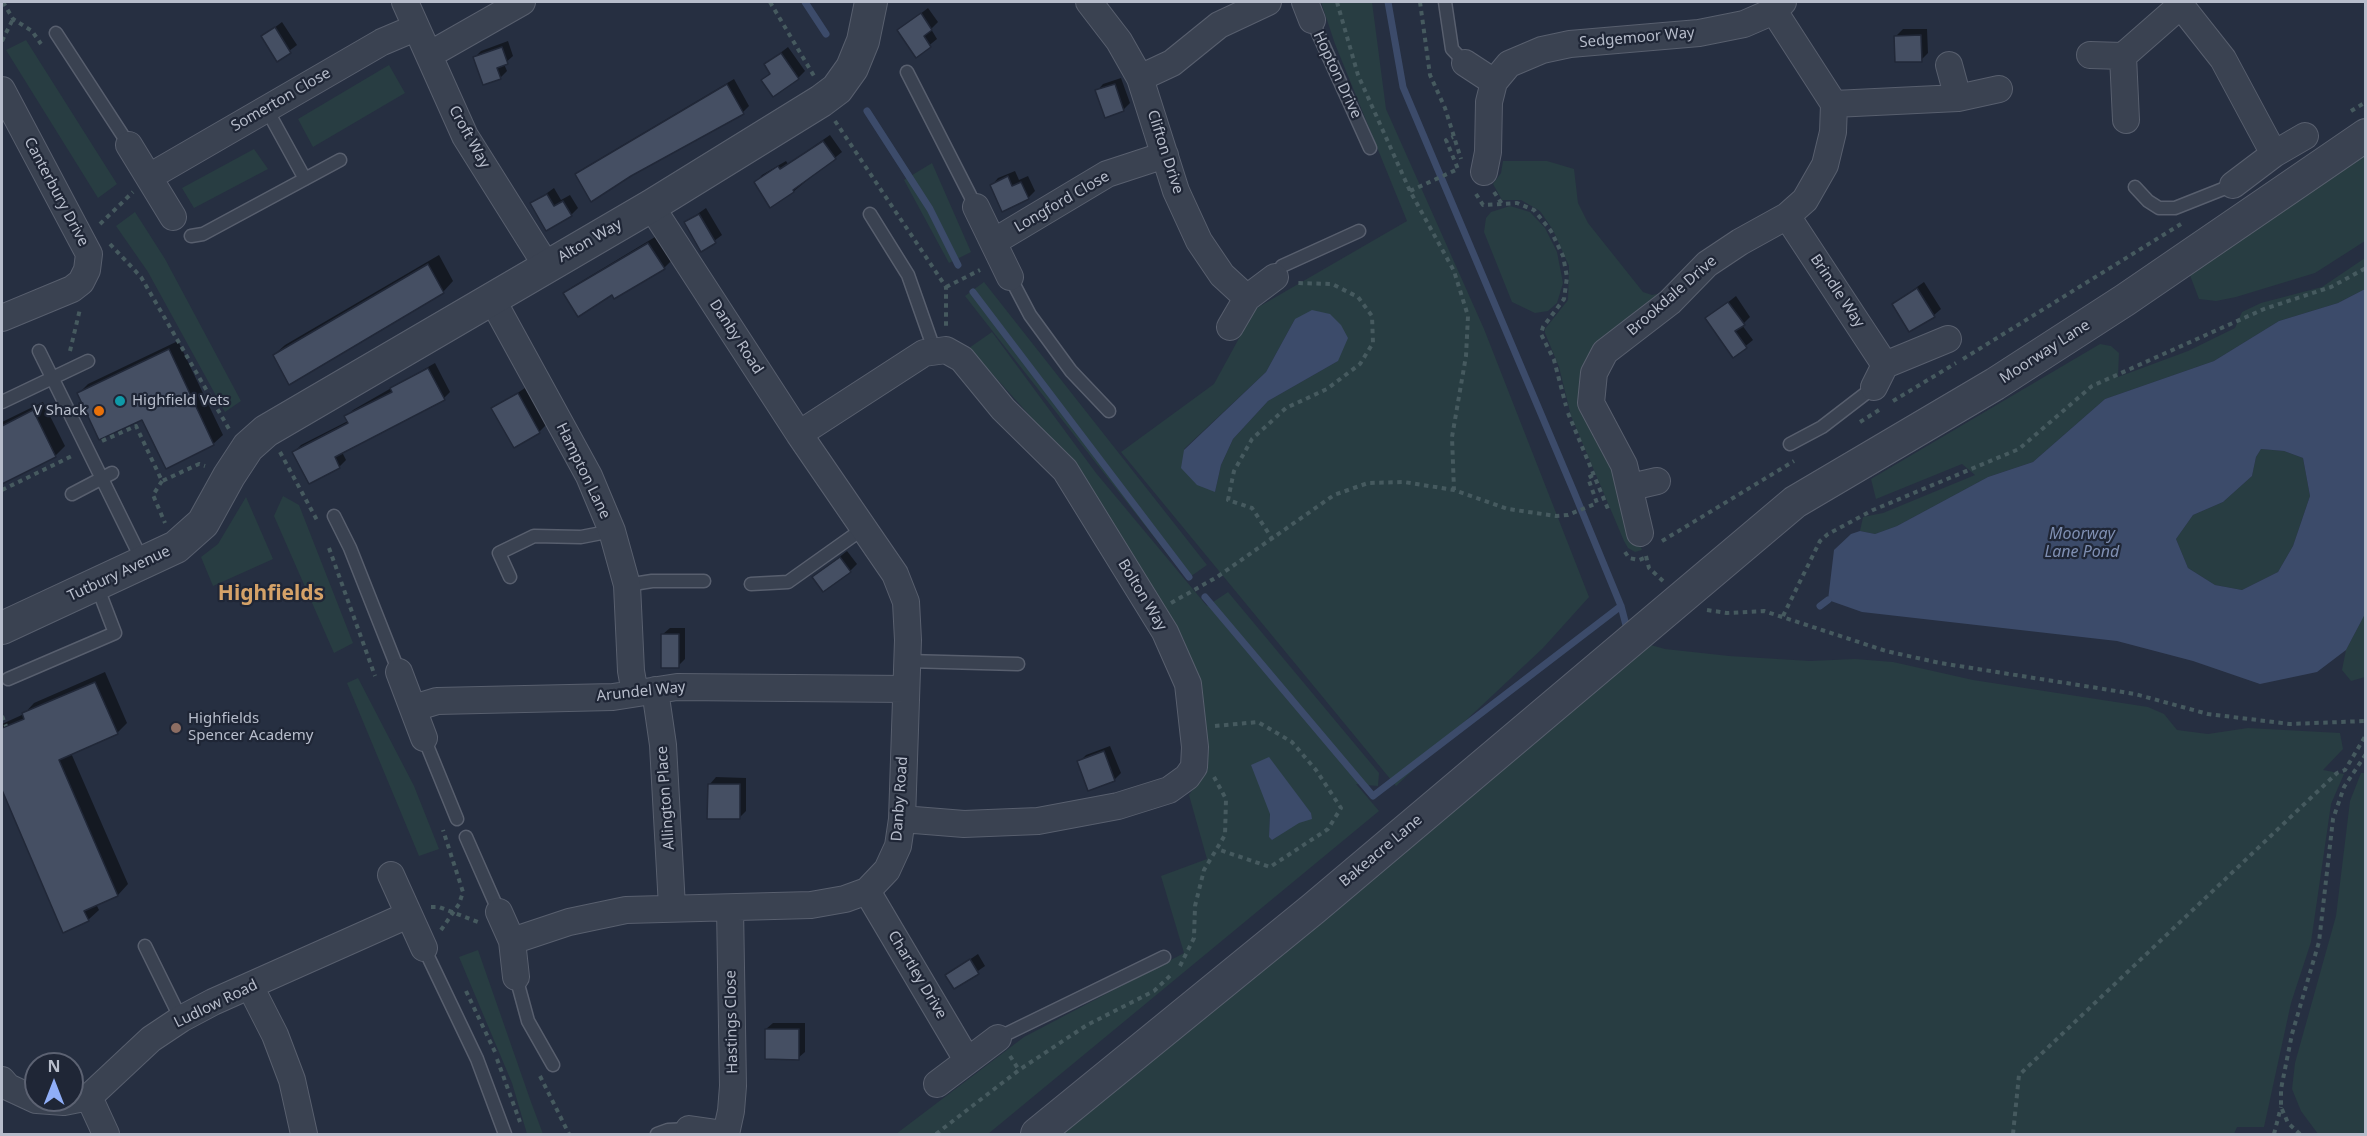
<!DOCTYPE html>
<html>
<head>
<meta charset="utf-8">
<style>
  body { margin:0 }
  #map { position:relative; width:2367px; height:1136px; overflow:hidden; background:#262f41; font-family:"Noto Sans",sans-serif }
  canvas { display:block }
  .frame { position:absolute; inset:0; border:3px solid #b7bdcb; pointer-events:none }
  .north { position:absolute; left:24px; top:1052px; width:60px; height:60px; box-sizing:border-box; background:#1f2636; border:2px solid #5c6272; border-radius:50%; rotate:0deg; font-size:16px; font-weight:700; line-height:24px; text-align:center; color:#b7bdcb }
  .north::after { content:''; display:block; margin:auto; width:21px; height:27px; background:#90aef8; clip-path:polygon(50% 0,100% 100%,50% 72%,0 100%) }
</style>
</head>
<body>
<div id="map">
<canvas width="2367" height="1136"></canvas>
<div class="frame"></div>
<div class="north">N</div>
</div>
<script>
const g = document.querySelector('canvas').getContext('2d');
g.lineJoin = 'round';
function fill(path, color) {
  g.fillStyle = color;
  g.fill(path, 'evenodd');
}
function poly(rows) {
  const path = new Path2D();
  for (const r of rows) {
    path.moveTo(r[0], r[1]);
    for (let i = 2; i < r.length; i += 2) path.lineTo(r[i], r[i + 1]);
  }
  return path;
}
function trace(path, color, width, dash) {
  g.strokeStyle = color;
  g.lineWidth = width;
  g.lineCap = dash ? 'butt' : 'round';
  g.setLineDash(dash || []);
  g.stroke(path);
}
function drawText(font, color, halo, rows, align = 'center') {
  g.font = font + ' "Noto Sans",sans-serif';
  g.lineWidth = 4.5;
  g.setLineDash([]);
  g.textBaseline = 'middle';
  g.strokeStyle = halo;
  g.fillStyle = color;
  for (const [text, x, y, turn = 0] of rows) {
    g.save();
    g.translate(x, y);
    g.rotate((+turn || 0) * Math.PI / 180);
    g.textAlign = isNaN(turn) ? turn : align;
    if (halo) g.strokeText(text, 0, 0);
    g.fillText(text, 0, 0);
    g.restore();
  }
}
fill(poly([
  [1321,2,1372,2,1386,109,1484,329,1589,597,1543,648,1396,786,1121,452,1214,384,1255,309,1407,221,1335,44],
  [1295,319,1338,361,1268,401,1233,439,1221,465,1215,492,1184,449,1266,372],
  [26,40,117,184,98,198,6,50],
  [389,65,405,93,313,147,298,119],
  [254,149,268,169,194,208,182,188],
  [2365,152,2365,241,2315,273,2236,297,2216,301,2199,299,2188,270],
  [1503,161,1547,161,1574,169,1578,203,1588,223,1643,292,1652,295,1662,293,1596,349,1606,451,1642,550,1635,552,1628,548,1624,541,1571,416,1559,367,1545,333,1545,329,1568,300,1569,266,1553,230,1540,211,1521,200,1502,200,1493,184,1501,173],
  [932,163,971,252,949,263,904,180],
  [1510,206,1530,212,1545,228,1557,252,1563,283,1557,303,1548,311,1535,313,1512,302,1484,232,1486,218,1491,212],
  [135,212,165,259,241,401,225,412,148,272,116,226],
  [2365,258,2365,289,2338,303,2279,321,2214,361,2105,399,2033,462,1988,477,1897,526,1875,534,1860,531,1863,517,1883,513,1975,475,1962,464,1876,499,1871,479,2100,344,2111,346,2119,353,2118,377,2188,351,2235,328,2242,312,2261,303,2322,287],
  [984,282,1207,565,1187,579,965,296],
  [992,332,1096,473,1207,606,1228,592,1379,773,1378,786,1356,784,1379,811,988,1134,896,1134,1024,1037,1184,953,1161,876,1207,859,1189,795,1207,769,1197,677,1183,638,1075,466,969,348],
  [1299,798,1311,813,1272,840,1269,837,1270,814],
  [2261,449,2284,451,2303,458,2310,496,2293,546,2278,572,2242,590,2215,585,2188,568,2176,539,2193,515,2223,502,2252,476,2256,457],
  [283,496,299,505,353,643,334,653,274,516],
  [246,497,273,559,213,586,201,557,218,544],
  [2365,614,2365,677,2351,681,2342,670,2346,650],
  [1647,644,1665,649,1729,656,1810,661,1855,659,1893,662,1973,680,2148,707,2164,714,2177,730,2208,734,2248,728,2340,733,2343,749,2323,770,2344,774,2331,804,2311,942,2291,1003,2264,1127,2237,1127,2234,1134,1038,1134],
  [358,678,414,786,439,849,419,856,347,683],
  [2361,773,2366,773,2365,1134,2318,1134,2301,1111,2292,1089,2295,1063,2336,916,2350,801],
  [478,950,531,1102,543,1134,527,1134,512,1083,459,957]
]), '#283d42');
fill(poly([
  [2365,289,2365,614,2346,650,2317,672,2260,684,2193,661,2117,641,1862,612,1828,600,1834,550,1851,534,1860,531,1875,534,1897,526,1988,477,2033,462,2105,399,2214,361,2279,321,2338,303],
  [2261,449,2284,451,2303,458,2310,496,2293,546,2278,572,2242,590,2215,585,2188,568,2176,539,2193,515,2223,502,2252,476,2256,457],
  [1312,310,1330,314,1341,325,1348,338,1338,361,1268,401,1233,439,1221,465,1215,492,1197,485,1181,468,1184,450,1266,372,1295,319],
  [1269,757,1311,813,1312,819,1299,823,1272,840,1269,837,1270,814,1251,765]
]), '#3c4b6a');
fill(poly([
  [928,8,938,22,931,29,937,39,916,56,899,30],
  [282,22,297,45,277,60,262,37],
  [1903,29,1927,29,1928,53,1921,60,1896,36],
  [508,41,513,56,504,64,507,71,500,78,474,58,481,51],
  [788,47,805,71,798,78,763,80,771,72,766,64],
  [1121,78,1130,103,1123,110,1097,91,1103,84],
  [734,79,749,106,743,112,577,175,584,168],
  [830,135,842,152,794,191,756,182,762,175,786,161,788,164],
  [1015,171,1019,180,1028,176,1035,191,1028,198,992,185,998,178],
  [554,188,561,200,570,195,578,208,571,215,532,204],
  [706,208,722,235,702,250,686,222],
  [655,237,671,261,664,268,613,293,565,293,572,287],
  [439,255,453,281,443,292,274,355,285,345],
  [1924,282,1941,309,1934,315,1893,304],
  [1736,296,1750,317,1742,325,1753,340,1733,356,1707,319],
  [178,341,223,435,213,444,79,393,88,384],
  [435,363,450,392,444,398,342,452,346,460,339,467,294,452,301,445,348,421,346,417,353,410],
  [525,388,546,425,539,432,493,409],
  [43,402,65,446,55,456,2,482,2,422],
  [847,551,857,564,850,571,814,577],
  [670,628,685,628,685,659,678,666,663,634],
  [105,672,127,723,117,733,71,753,128,884,118,895,96,904,99,910,88,920,64,931,2,787,2,724,24,714,34,703],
  [1110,746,1121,773,1114,780,1079,762,1086,755],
  [716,777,746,778,746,811,739,818,710,784],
  [978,954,985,966,955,987,947,975],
  [773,1023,805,1023,805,1052,798,1058,766,1029]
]), '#0007');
trace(poly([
  [805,2,826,34],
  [1388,2,1403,87,1574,492,1621,606,1627,629],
  [867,111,930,209,958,265],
  [973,292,1189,577],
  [1205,597,1373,796,1621,606],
  [1820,606,1828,600]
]), '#3c4b6a', 7);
const building = poly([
  [921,13,932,30,924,36,931,47,916,58,897,30,921,13],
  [275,27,291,53,277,62,261,36,275,27],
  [1921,35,1922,62,1895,62,1894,36,1921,35],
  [502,47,508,64,497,68,501,79,483,85,473,57,502,47],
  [781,53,799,79,773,97,761,80,770,74,764,64,781,53],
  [727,84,744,114,631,176,591,202,575,174,727,84],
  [1115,84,1124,111,1105,118,1095,90,1115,84],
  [823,141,836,159,793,190,794,192,770,208,754,182,778,166,780,169,823,141],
  [1008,176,1012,186,1021,182,1029,199,1002,212,990,185,1008,176],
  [547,194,554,206,563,201,572,216,546,231,530,203,547,194],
  [699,214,716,243,701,252,684,222,699,214],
  [648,243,665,269,614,299,612,295,578,317,563,293,648,243],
  [428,264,444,293,289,385,273,355,428,264],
  [1917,288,1935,317,1909,332,1892,304,1917,288],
  [1728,302,1745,325,1735,331,1747,348,1733,358,1705,318,1728,302],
  [169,349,214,445,166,469,142,420,99,440,77,393,169,349],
  [428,368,445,400,335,457,340,468,309,484,292,452,348,423,344,416,392,392,390,388,428,368],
  [518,393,540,433,514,448,491,408,518,393],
  [33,410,56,457,2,484,2,426,33,410],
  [840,557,851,572,823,592,812,577,840,557],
  [661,634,679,634,679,668,661,668,661,634],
  [95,682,118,734,59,760,118,896,84,911,89,921,63,933,2,790,2,728,24,719,22,713,95,682],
  [1104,751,1115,781,1088,791,1077,761,1104,751],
  [708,784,740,784,740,819,707,819,708,784],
  [970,959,979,974,954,989,945,975,970,959],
  [765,1029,799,1029,799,1060,765,1059,765,1029]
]);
fill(building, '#454f63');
trace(building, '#212838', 1.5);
const service = poly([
  [1445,2,1452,49,1465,63],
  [1312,20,1370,148],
  [56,33,129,145],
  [907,72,976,207],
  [266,108,305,179],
  [2135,187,2148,201,2159,208,2175,208,2233,185],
  [870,214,908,275,934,349],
  [191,236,203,234,340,160],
  [1010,277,1030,315,1071,371,1109,411],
  [1275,277,1282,266,1359,231],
  [39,351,143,562],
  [2,402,88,361],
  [1790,444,1822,427,1874,387],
  [72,494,112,473],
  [334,516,350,548,399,672],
  [510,577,499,553,534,536,581,537,612,531],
  [751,584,788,582,864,528],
  [627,585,652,581,704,581],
  [907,661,1018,664],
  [8,679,115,633,97,586],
  [424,738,457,819],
  [466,837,499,912],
  [145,946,181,1019],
  [424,948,477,1059,505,1134],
  [516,977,528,1021,553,1065],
  [998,1038,1164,957],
  [657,1134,668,1130,689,1129]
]);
const minor = poly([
  [405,2,465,136,546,265],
  [1089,2,1119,41,1140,78,1176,191,1199,241,1222,275,1247,298],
  [1305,2,1312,20],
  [2178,2,2223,59,2274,154],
  [429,55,522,2],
  [2090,55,2123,56],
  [1465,63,1494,82],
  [1949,65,1958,98],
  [1140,78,1172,63,1219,25,1268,2],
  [2,90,89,254,87,270,81,282,72,289,2,318],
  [1834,104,1958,98,1999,89],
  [2126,120,2123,56,2180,6],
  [129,145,173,217],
  [1484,172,1488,152,1489,102,1494,82,1509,64,1542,50,1570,44,1699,33,1744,24,1774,11,1783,2],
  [149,177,382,42,415,28],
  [2233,185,2274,154,2305,136],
  [976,207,1010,277],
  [1787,216,1885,365,1948,339],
  [995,241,1107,174,1165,155],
  [492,299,589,476,612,531,627,585,631,671,635,693],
  [1230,327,1247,298,1275,277],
  [1874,387,1885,365],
  [799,434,924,353,946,350,962,359,1003,409,1065,470,1165,632,1188,684,1195,747,1194,767,1187,777,1169,790,1118,806,1038,821,964,824,902,819],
  [1631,487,1657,481],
  [1640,533,1624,465,1591,403,1594,373,1605,352,1670,302,1707,264,1740,242,1787,216,1805,200,1825,165,1833,132,1834,104,1774,11],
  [399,672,424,738],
  [655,690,663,745,672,907],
  [414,708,437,701,613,697,677,687,906,689],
  [391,875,424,948],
  [867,891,967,1060],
  [499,912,512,941,516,977],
  [512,941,569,922,626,910,811,905,845,899,867,891,887,870,898,846,902,819,908,640,906,602,895,574,799,434,651,206],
  [250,986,275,1035,292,1080,304,1134],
  [2,1080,8,1087,36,1100],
  [937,1084,998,1038],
  [89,1097,106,1134],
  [37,1100,64,1102,89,1097,151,1039,181,1019,213,1002,408,915],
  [689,1129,724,1134],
  [726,1134,731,1111,733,1086,730,908]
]);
const tertiary = poly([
  [2,628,176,547,203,523,229,476,248,447,266,431,651,206,821,101,837,89,852,68,863,41,871,2],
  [1037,1134,1313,909,1795,502,1995,384,2125,300,2366,135]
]);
trace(service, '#585f6e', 15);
trace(minor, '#585f6e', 28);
trace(tertiary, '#585f6e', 34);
trace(poly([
  [3,2,13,19,32,31,41,44],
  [770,2,814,76],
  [1337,2,1358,75,1410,191,1454,271,1468,316,1466,356,1452,437,1454,490],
  [1420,2,1430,75,1445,108,1461,159],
  [2,41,13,19],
  [2351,111,2366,102],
  [835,121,946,287,946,329],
  [1410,191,1458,169,1446,140,1453,137],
  [1494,192,1502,204],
  [1476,194,1483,205,1517,203,1534,210,1551,231,1563,256,1567,277,1564,299,1543,327,1541,334,1554,360,1566,406],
  [100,224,133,192],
  [110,244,141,277,229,429],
  [946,287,980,270],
  [70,351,80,309],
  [1963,359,2181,224],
  [1893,401,1956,363],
  [1568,413,1608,509],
  [1860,422,1879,410],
  [102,441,136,426,162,481,199,464,205,466],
  [280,452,318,522],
  [162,481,153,495,165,523],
  [2,490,74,455],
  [1273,540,1252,508,1228,500,1234,471,1252,439,1286,408,1327,389,1360,364,1373,343,1372,316,1358,297,1332,284,1297,283],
  [1662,541,1794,461],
  [329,548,375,676],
  [1625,552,1629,558,1639,560,1647,557],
  [1646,556,1649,568,1663,581],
  [1171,603,1217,577,1334,495,1368,483,1404,482,1454,490,1508,509,1556,516,1568,515,1597,503,1588,478,1595,474],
  [1707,610,1727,613,1764,611,1886,651,1940,663,2135,694,2208,714,2290,724,2366,721],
  [1783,616,1820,541,1828,534,1873,510,2019,449,2092,386,2264,309,2331,287,2366,268],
  [2,716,6,726],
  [1215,726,1258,722,1292,742,1316,770,1341,808,1328,829,1270,867,1217,849],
  [431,907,439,907,478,922],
  [441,930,459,904,463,892,443,830],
  [1180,966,1194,938,1195,906,1204,870,1225,835,1226,799,1214,777],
  [466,991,495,1052],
  [1010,1056,1019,1070],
  [497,1059,520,1122],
  [540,1076,569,1134],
  [936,1134,1019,1070,1087,1025,1154,991,1173,973],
  [2013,1134,2019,1075,2337,773,2345,770,2366,735],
  [2274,1134,2281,1107],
  [2300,1134,2288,1123,2281,1107,2281,1089,2292,1034,2319,942,2333,819,2344,787,2366,754]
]), '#465a5f', 4, [4.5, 4.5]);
trace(service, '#3a4251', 12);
trace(minor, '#3a4251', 26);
trace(tertiary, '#3a4251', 32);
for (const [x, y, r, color] of [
  [120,401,6,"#0f9aa8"],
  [99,411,6,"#e8710a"],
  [176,728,6,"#8d6e63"]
]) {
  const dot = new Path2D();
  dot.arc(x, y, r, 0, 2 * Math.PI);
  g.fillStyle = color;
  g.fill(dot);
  trace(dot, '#1f2636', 2);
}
drawText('15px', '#b7bdcb', '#1f2636', [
  ["Sedgemoor Way",1637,38,-5],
  ["Hopton Drive",1337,75,65],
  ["Somerton Close",281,100,-30],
  ["Croft Way",469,137,61],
  ["Clifton Drive",1165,152,72],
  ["Canterbury Drive",56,192,62],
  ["Longford Close",1062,202,-30],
  ["Alton Way",590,241,-30],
  ["Brindle Way",1837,291,56],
  ["Brookdale Drive",1672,296,-41],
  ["Danby Road",736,337,57],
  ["Moorway Lane",2045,352,-33],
  ["Hampton Lane",583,471,64],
  ["Tutbury Avenue",119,574,-25],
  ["Bolton Way",1142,595,59],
  ["Arundel Way",641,692,-6],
  ["Allington Place",666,798,-94],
  ["Danby Road",900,799,-86],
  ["Bakeacre Lane",1381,851,-40],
  ["Chartley Drive",917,975,59],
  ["Ludlow Road",216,1004,-26],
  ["Hastings Close",732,1022,-91]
]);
drawText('15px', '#b7bdcb', '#1f2636', [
  ["Highfield Vets",132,401],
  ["V Shack",87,411,"right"],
  ["Highfields",188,719],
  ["Spencer Academy",188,736]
], 'left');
drawText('italic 16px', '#7f8fb2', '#1f2636', [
  ["Moorway",2082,534],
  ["Lane Pond",2082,552]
]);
drawText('bold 21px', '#d5a268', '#1f2636', [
  ["Highfields",271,594]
]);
</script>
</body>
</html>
